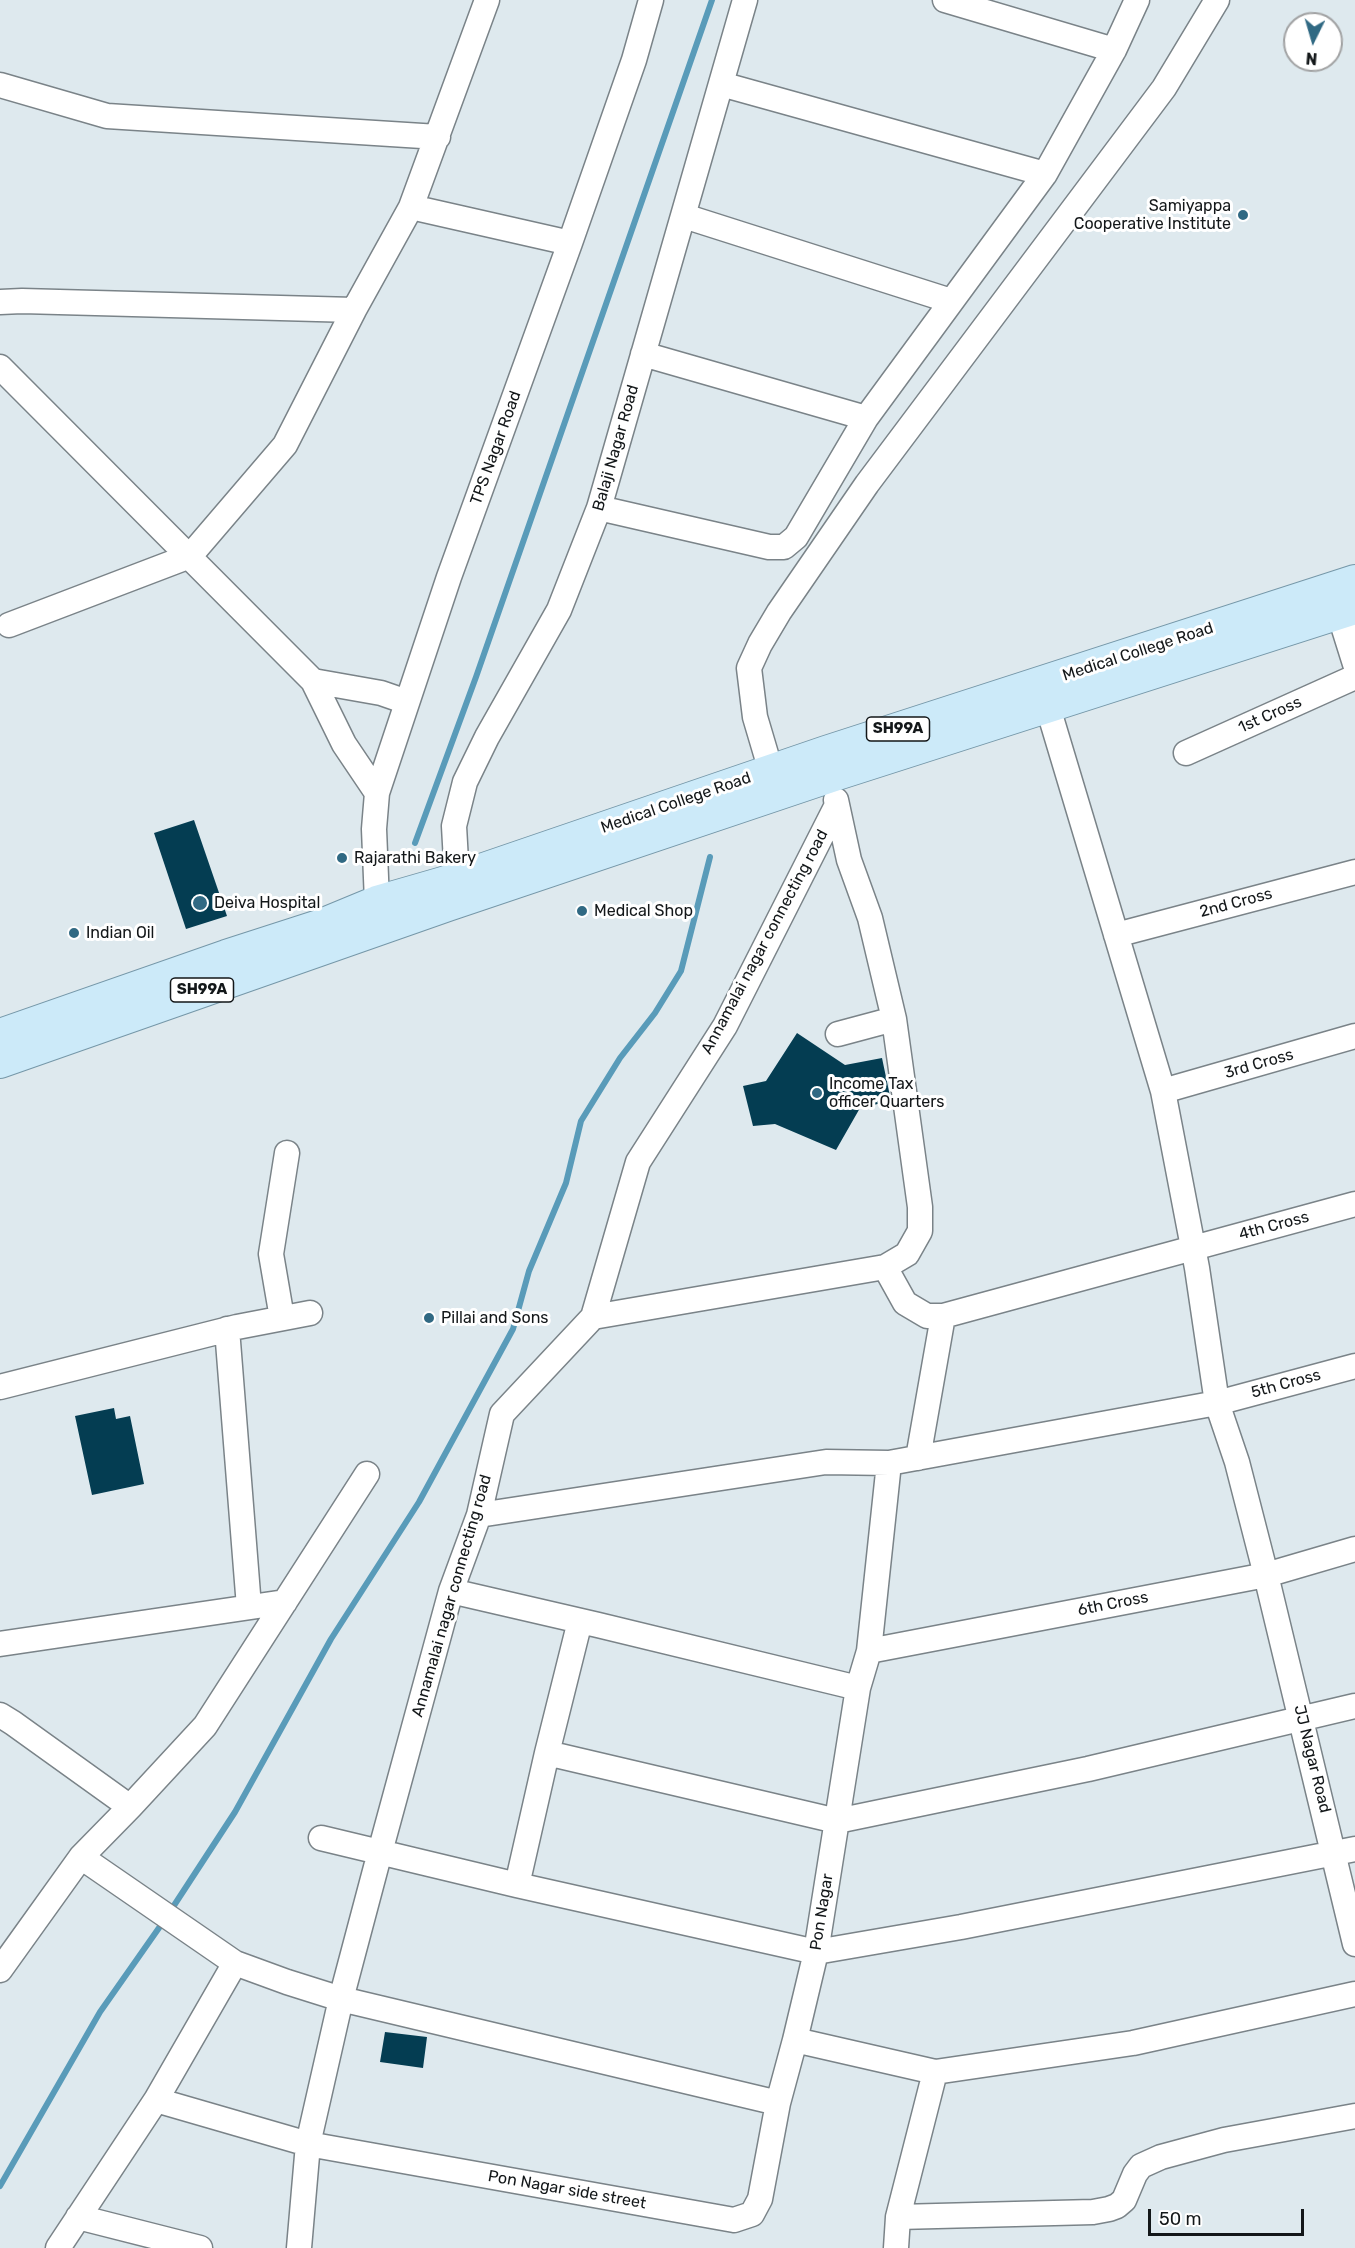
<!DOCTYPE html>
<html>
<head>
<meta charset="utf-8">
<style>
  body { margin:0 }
  #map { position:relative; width:1355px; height:2248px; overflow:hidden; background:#dee9ee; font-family:Rubik,sans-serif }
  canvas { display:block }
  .north { position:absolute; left:1283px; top:12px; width:60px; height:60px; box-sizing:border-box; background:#fff; border:2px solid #a1a2a3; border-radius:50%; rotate:185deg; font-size:16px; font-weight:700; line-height:24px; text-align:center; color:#131719 }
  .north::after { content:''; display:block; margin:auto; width:21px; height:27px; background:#306983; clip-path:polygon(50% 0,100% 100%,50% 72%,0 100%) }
  .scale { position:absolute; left:1148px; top:2209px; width:156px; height:27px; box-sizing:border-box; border:3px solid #131719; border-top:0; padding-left:8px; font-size:18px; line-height:21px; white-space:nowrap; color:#131719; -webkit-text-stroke:4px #fff; paint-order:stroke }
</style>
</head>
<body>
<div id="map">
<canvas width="1355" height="2248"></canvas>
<div class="north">N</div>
<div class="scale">50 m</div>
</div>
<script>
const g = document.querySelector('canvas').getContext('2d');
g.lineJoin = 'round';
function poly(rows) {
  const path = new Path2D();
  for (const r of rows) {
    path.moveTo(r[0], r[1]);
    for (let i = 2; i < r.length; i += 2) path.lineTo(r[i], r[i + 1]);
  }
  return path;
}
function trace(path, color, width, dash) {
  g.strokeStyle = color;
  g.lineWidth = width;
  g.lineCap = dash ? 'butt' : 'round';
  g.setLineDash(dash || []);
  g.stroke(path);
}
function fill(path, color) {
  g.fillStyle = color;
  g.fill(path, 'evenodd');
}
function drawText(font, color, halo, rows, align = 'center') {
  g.font = font + ' Rubik,sans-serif';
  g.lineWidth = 6;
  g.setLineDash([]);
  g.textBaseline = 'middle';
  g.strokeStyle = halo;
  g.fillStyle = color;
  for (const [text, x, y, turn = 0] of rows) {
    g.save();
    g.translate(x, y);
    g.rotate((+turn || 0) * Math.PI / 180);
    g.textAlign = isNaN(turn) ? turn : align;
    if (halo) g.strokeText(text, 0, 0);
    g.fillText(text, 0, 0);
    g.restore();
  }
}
trace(poly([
  [415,843,476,677,712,0],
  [173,1907,235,1812,331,1639,419,1502,513,1329,529,1271,566,1183,581,1121,620,1058,655,1013,681,971,710,857],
  [0,2186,100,2012,161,1925]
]), '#599bb9', 6);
fill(poly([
  [194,820,227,916,186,929,154,833],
  [797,1033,845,1065,882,1058,891,1101,860,1108,836,1150,775,1124,753,1126,743,1086,766,1081],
  [114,1408,116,1419,130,1416,144,1484,92,1495,75,1416],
  [385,2032,427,2037,423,2068,380,2062]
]), '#043d52');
const minor = poly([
  [945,0,1114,50],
  [721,84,1045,174],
  [0,85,107,116,438,137],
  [411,207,570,243],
  [684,216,951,301],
  [0,302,22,301,354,310],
  [643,354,866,418],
  [0,367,313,681],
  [599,508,769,547,784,547,796,537,866,418,1045,174,1114,50,1137,0],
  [1334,597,1355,664],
  [9,625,190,556,285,445,354,310,411,207,487,0],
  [1043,691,1163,1091,1197,1268,1217,1403,1237,1462,1266,1575,1355,1944],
  [1186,753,1355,677],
  [771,771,755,717,749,668,760,644,779,612,867,484,1164,88,1217,0],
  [377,793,344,744,313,681,381,693,407,702],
  [836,800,849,860,870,918,894,1019,838,1034],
  [457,879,454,826,465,782,487,737,559,610,599,508,745,0],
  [384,916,377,902,374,829,377,793,449,577,570,243,634,60,651,0],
  [1116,935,1355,872],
  [1163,1091,1355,1036],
  [885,1267,905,1303,927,1316,943,1316,1355,1204],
  [593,1317,885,1267,907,1254,920,1231,920,1207,894,1019],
  [282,1318,271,1254,287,1153],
  [227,1329,249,1607],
  [0,1387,237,1327,310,1313],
  [918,1458,943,1316],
  [889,1463,869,1651,858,1688,816,1952,795,2040,935,2072,1133,2043,1355,1994],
  [479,1515,826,1462,889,1463,1217,1403,1355,1366],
  [451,1591,598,1625,858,1688],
  [0,1644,285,1602],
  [869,1651,1266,1575,1355,1549],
  [0,1715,13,1723,130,1807,81,1857,0,1970],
  [547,1753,580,1621],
  [130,1807,205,1726,367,1474],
  [321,1838,517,1885,816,1952,961,1927,1355,1849],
  [81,1857,235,1963,287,1982,341,1999,778,2103],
  [517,1885,547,1753,837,1821,1088,1769,1355,1706],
  [156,2100,308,2144,341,1999,380,1852,451,1591,479,1515,502,1414,593,1317,638,1162,725,1026,836,807],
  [78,2217,200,2248],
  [898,2217,1093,2212,1109,2209,1117,2206,1124,2200,1135,2174,1141,2166,1161,2157,1224,2140,1355,2116],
  [58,2248,156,2100,235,1963],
  [299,2248,308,2144,734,2220,752,2214,760,2199,778,2103,795,2040],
  [896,2248,898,2217,935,2072]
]);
const major = poly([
  [0,1035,226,956,319,926,377,902,443,883,826,752,1355,581],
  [0,1062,448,905,834,775,1355,608]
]);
trace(minor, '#7a8388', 27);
trace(major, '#7597a8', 34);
trace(minor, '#fff', 24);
trace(major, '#cceaf9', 32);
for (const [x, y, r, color] of [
  [1243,215,6,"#306983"],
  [342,858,6,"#306983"],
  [200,903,8,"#306983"],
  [582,911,6,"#306983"],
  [74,933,6,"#306983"],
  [817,1093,6,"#306983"],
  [429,1318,6,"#306983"]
]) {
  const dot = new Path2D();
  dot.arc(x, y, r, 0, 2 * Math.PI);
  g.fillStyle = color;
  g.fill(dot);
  trace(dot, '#fff', 2);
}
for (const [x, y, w] of [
  [898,729,63],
  [202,990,63]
]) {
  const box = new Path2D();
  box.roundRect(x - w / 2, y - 12, w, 24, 4.5);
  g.fillStyle = '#fff';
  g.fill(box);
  trace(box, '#131719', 1.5);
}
drawText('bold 15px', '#131719', null, [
  ["SH99A",898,729],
  ["SH99A",202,990]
]);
drawText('16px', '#131719', '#fff', [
  ["Samiyappa",1231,206,"right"],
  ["Cooperative Institute",1231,224,"right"],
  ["Rajarathi Bakery",354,858],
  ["Deiva Hospital",214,903],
  ["Medical Shop",594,911],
  ["Indian Oil",86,933],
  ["Income Tax",829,1084],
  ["officer Quarters",829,1102],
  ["Pillai and Sons",441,1318]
], 'left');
drawText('16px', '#131719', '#fff', [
  ["TPS Nagar Road",496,448,-70],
  ["Balaji Nagar Road",616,448,-74],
  ["Medical College Road",1138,652,-18],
  ["1st Cross",1270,715,-24],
  ["Medical College Road",676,803,-19],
  ["2nd Cross",1236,903,-15],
  ["Annamalai nagar connecting road",765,942,-62],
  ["3rd Cross",1259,1064,-16],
  ["4th Cross",1274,1226,-15],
  ["5th Cross",1286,1384,-15],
  ["Annamalai nagar connecting road",452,1596,-74],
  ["6th Cross",1113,1604,-11],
  ["JJ Nagar Road",1312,1759,76],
  ["Pon Nagar",822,1912,-81],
  ["Pon Nagar side street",567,2190,10]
]);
</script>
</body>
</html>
